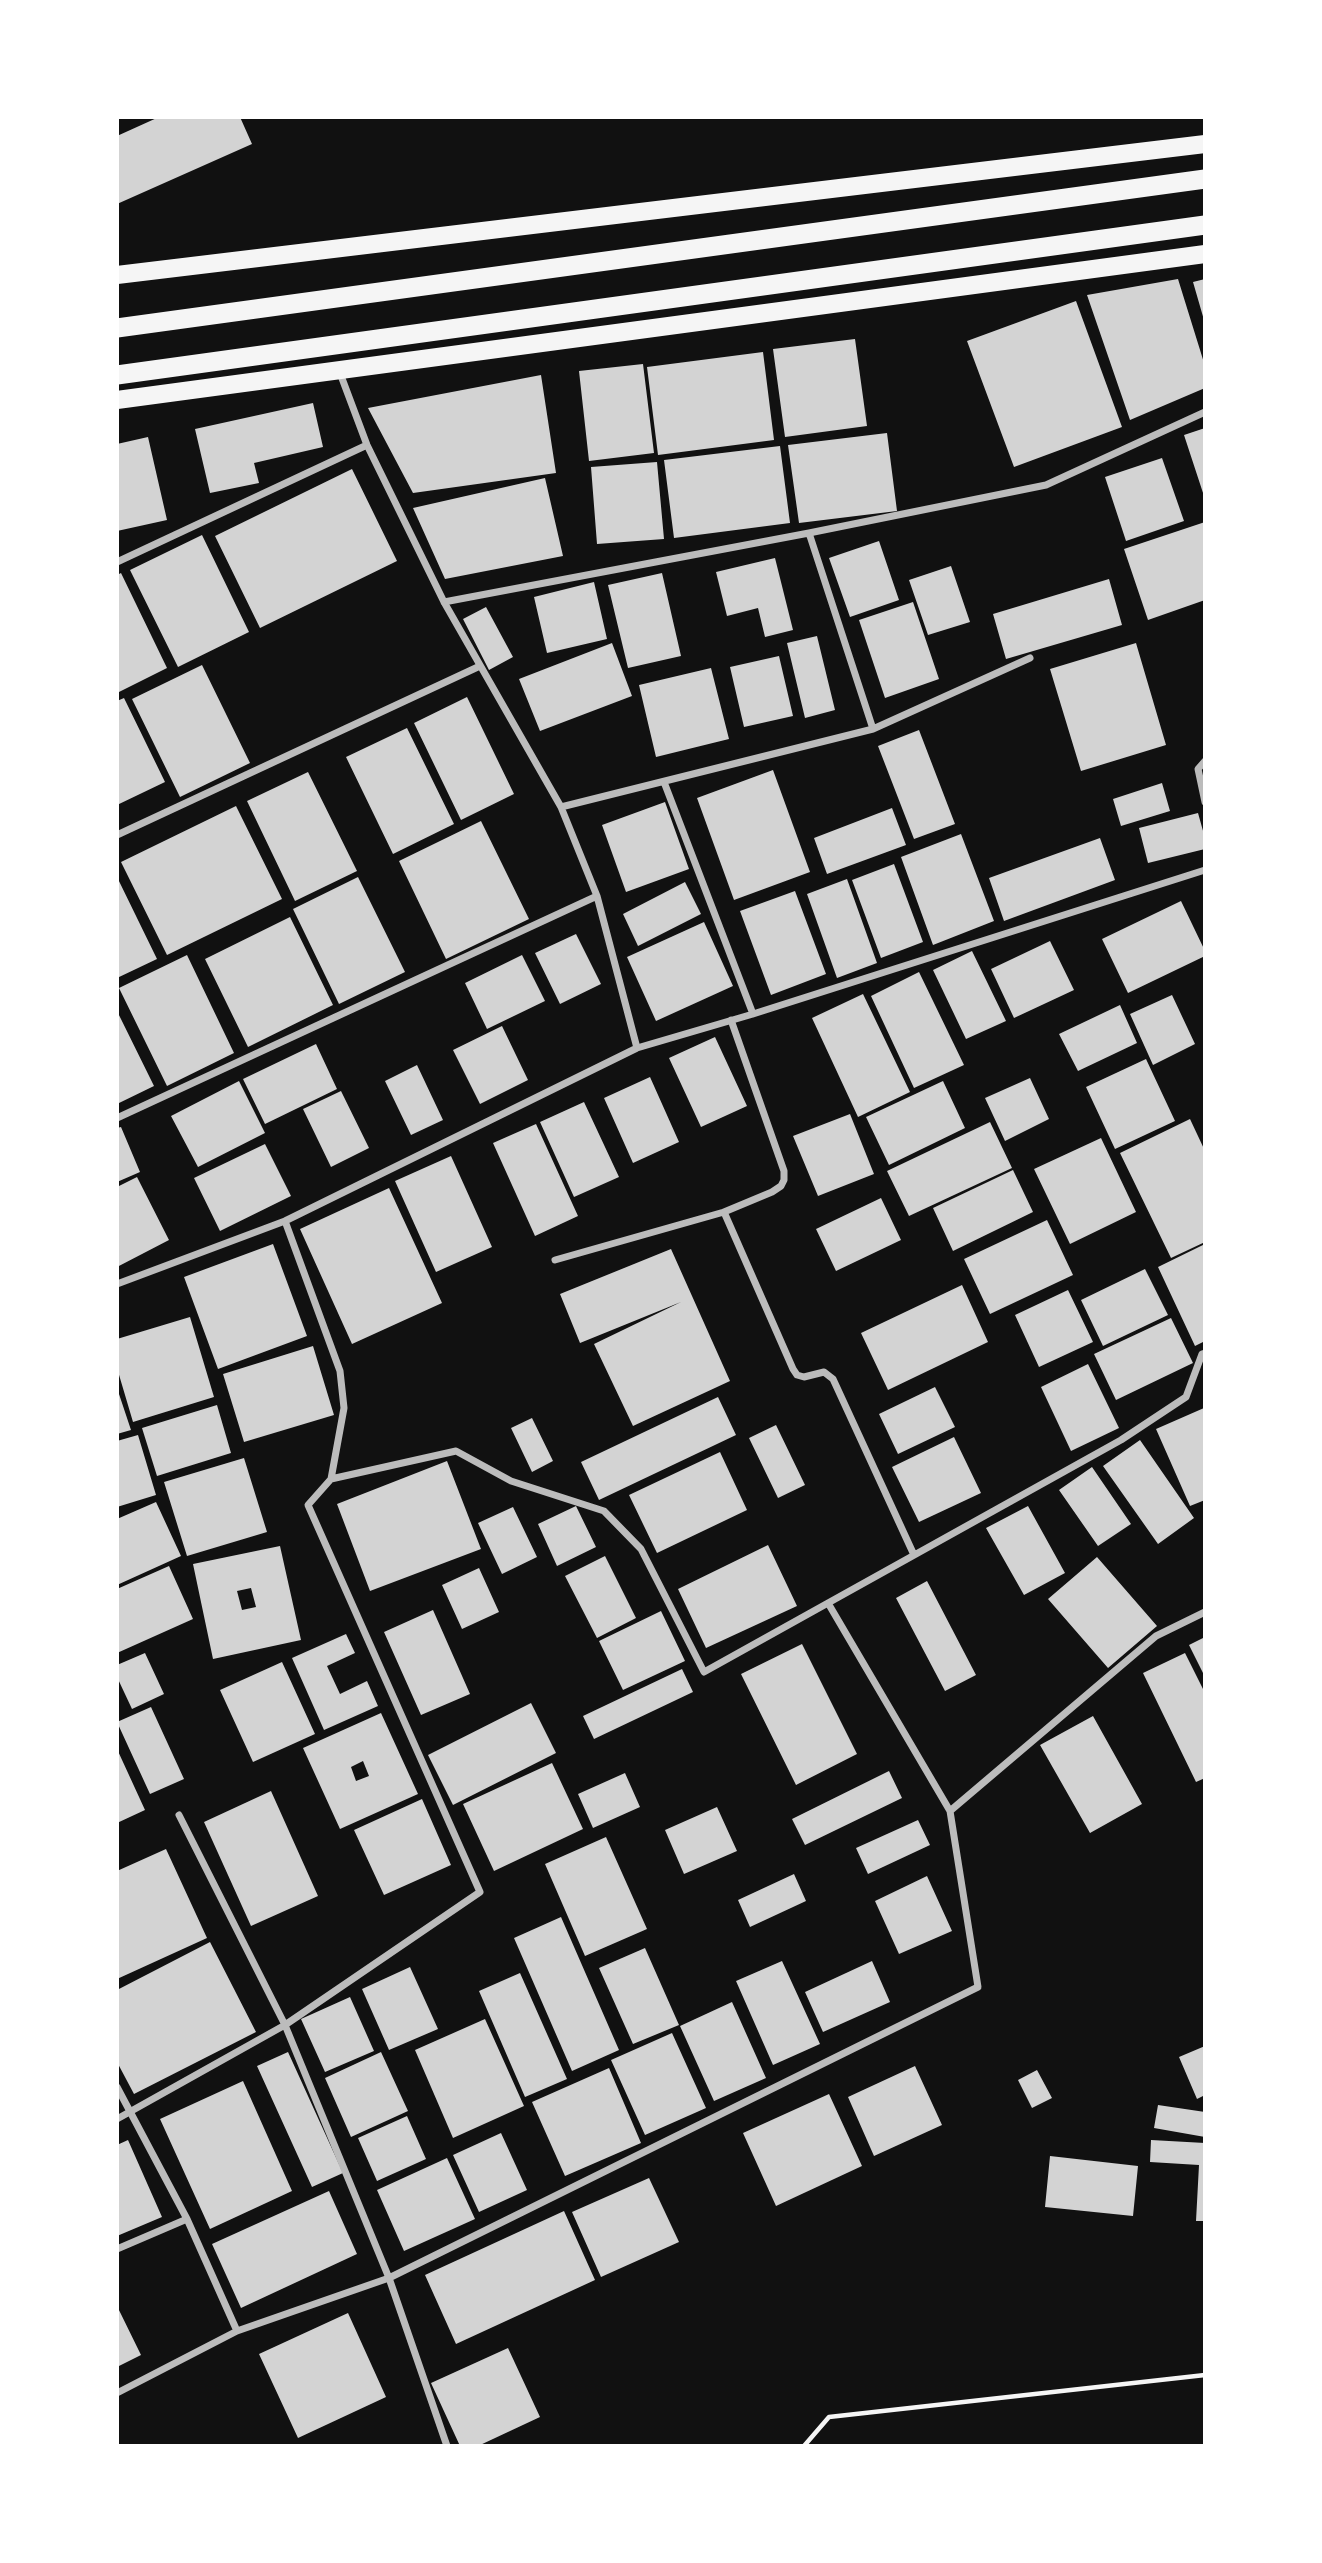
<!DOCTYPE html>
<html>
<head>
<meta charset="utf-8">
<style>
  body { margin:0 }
  #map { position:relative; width:1322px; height:2563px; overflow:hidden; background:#111; font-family:"Fira Sans",sans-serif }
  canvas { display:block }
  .frame { position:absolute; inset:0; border:119px solid #fff; pointer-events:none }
</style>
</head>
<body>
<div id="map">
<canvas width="1322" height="2563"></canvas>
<div class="frame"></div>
</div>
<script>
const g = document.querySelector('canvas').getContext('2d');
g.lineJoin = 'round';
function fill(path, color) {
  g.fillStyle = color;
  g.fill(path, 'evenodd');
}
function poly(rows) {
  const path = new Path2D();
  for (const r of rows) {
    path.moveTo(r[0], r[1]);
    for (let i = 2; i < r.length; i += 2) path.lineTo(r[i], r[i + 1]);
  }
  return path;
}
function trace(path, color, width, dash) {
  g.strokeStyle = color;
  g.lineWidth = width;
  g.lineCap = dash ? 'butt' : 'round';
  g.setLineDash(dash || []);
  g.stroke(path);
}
fill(poly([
  [159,117,240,117,252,144,117,204,117,136],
  [1178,279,1205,366,1205,388,1130,420,1087,295],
  [1205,279,1205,320,1204,320,1193,282],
  [1076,301,1122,427,1014,467,967,341],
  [855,339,867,426,785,437,773,349],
  [763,352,774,440,658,455,647,367],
  [643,364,654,453,589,461,579,371],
  [541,375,556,473,413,493,368,408],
  [313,403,323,447,254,463,259,483,210,493,195,429],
  [1205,428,1205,496,1204,496,1184,435],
  [887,433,897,511,799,523,788,445],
  [148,437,167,520,117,531,117,444],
  [780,446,790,523,674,538,664,460],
  [1162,458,1184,521,1126,541,1105,477],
  [657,462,664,539,597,544,591,467],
  [352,469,397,561,260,628,215,536],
  [545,478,563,556,445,579,413,508],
  [1205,522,1205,600,1148,620,1124,549],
  [202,535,249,632,178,667,130,570],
  [879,541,899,600,850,617,829,558],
  [775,558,793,630,765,637,758,608,727,616,716,572],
  [951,566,970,622,928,635,909,580],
  [121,573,167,668,117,693,117,575],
  [662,573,681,656,628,668,608,585],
  [1109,579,1122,625,1006,659,993,614],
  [594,582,607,639,547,653,534,597],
  [913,602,939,679,885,698,859,620],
  [486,607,513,657,489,670,463,619],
  [817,636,835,710,805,718,787,643],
  [612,643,632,696,540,731,519,679],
  [1136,643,1166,745,1081,771,1050,669],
  [779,656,793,716,744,727,730,667],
  [202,665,250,763,180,797,132,699],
  [711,668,729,739,656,757,639,685],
  [467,697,514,794,461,820,414,723],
  [124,698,165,782,117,805,117,701],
  [407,728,454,824,393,854,346,757],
  [919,730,955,824,914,839,878,746],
  [773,770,810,872,734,900,697,798],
  [308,772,357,871,295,901,247,801],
  [1162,783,1170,811,1121,826,1113,799],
  [665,802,689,869,626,892,602,825],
  [236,806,282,899,167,955,121,862],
  [892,808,906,845,827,874,814,838],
  [1198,813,1205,838,1205,849,1148,863,1139,828],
  [481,821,529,919,446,959,399,861],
  [961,834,994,921,933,945,901,857],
  [1100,838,1115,880,1004,921,989,878],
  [894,864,923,942,881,958,852,880],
  [117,877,157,959,117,978],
  [358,877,405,972,339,1004,293,909],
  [847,879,877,963,837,978,807,894],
  [685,882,701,914,638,946,623,914],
  [795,891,826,974,771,995,740,911],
  [1181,901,1205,951,1205,956,1128,993,1102,939],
  [290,917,333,1005,248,1047,205,959],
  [704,922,733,986,656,1021,627,957],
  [576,934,601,984,560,1004,535,953],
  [1050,941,1074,990,1014,1018,991,969],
  [972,951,1006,1021,966,1039,933,970],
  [187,955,234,1053,167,1086,119,988],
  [522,955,545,1001,487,1029,465,983],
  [919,972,964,1065,914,1088,871,996],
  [863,994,910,1092,858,1117,812,1018],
  [1172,995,1195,1044,1153,1065,1130,1014],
  [1120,1005,1137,1043,1078,1071,1059,1034],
  [117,1011,154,1086,117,1104],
  [502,1026,528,1080,480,1104,453,1050],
  [715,1037,747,1106,701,1127,669,1058],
  [316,1044,337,1089,265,1124,243,1079],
  [1146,1059,1175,1121,1115,1149,1086,1087],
  [417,1065,443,1120,411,1135,385,1081],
  [650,1077,679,1142,633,1163,604,1098],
  [1030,1078,1049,1119,1005,1141,985,1098],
  [239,1081,265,1133,198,1167,171,1116],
  [943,1081,965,1128,889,1165,866,1117],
  [341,1091,369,1148,331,1167,303,1109],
  [584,1102,619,1177,574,1197,540,1122],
  [850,1114,874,1174,818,1196,793,1136],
  [1190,1119,1205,1151,1205,1242,1171,1258,1120,1153],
  [990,1122,1012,1168,909,1216,887,1171],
  [536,1124,578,1216,535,1236,493,1143],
  [121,1127,140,1172,117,1182,117,1128],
  [1101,1138,1136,1212,1070,1244,1034,1169],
  [265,1144,291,1196,220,1231,194,1178],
  [451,1156,492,1247,436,1272,395,1181],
  [1013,1170,1033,1212,953,1251,933,1208],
  [137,1177,169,1240,117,1267,117,1187],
  [389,1188,442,1303,352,1344,300,1229],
  [881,1198,901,1240,836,1271,816,1229],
  [1047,1220,1073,1275,990,1314,964,1259],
  [273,1244,307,1336,218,1369,184,1277],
  [1205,1244,1205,1341,1195,1346,1158,1267],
  [671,1249,730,1381,633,1426,594,1344,681,1302,580,1343,560,1294],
  [1145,1269,1168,1315,1103,1346,1081,1300],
  [962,1285,988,1342,888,1390,861,1333],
  [1068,1290,1093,1342,1039,1367,1015,1315],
  [190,1317,214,1397,133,1422,117,1368,117,1339],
  [1171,1318,1193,1363,1116,1400,1094,1354],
  [313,1346,334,1415,244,1442,223,1374],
  [1088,1364,1119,1428,1071,1451,1041,1387],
  [935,1387,955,1427,898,1454,879,1414],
  [117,1388,131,1430,117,1434],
  [718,1397,736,1435,599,1500,581,1462],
  [217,1405,231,1453,157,1476,142,1428],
  [1204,1408,1205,1500,1190,1506,1156,1429],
  [532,1418,553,1461,532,1472,511,1428],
  [776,1425,805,1485,778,1498,749,1438],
  [138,1435,156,1495,117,1507,117,1441],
  [954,1437,981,1493,919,1522,892,1467],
  [1140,1440,1194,1518,1158,1544,1103,1466],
  [720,1452,747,1510,657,1553,629,1495],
  [244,1458,267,1532,187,1556,164,1482],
  [447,1461,481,1549,370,1591,337,1504],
  [1092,1467,1131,1524,1098,1546,1059,1490],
  [156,1502,181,1556,117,1585,117,1519],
  [576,1506,596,1547,557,1566,538,1524],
  [1028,1506,1065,1573,1024,1595,986,1528],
  [513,1507,537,1557,502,1574,478,1523],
  [768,1545,797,1606,706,1648,678,1589],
  [280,1546,301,1640,213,1659,193,1564],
  [251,1588,256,1607,242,1610,237,1591],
  [605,1556,636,1618,597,1638,565,1576],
  [1097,1557,1157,1626,1108,1668,1048,1599],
  [169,1566,193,1619,117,1653,117,1589],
  [479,1568,499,1612,462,1629,442,1585],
  [927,1581,976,1675,945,1691,896,1598],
  [433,1610,470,1694,421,1715,384,1632],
  [661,1611,685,1661,623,1690,599,1641],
  [346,1634,355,1653,327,1666,340,1694,367,1681,378,1706,324,1730,292,1658],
  [1205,1637,1205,1677,1189,1645],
  [802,1644,857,1754,796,1785,741,1674],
  [145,1653,164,1694,132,1709,117,1677,117,1665],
  [1185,1653,1205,1693,1205,1778,1196,1782,1143,1673],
  [282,1662,315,1734,253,1762,220,1690],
  [682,1669,693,1692,594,1739,583,1716],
  [531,1703,556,1753,453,1805,428,1755],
  [151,1707,184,1779,150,1794,117,1722],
  [381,1713,418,1794,340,1829,303,1748],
  [363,1761,369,1776,356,1781,351,1767],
  [1093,1716,1142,1804,1090,1833,1040,1745],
  [117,1749,145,1810,117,1823],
  [552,1763,583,1829,494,1871,463,1804],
  [889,1771,902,1798,805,1845,792,1819],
  [625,1773,640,1807,593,1828,578,1794],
  [271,1791,318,1896,251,1926,204,1822],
  [422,1799,451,1865,384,1895,354,1830],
  [717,1807,737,1851,684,1874,665,1830],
  [918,1820,930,1845,868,1874,856,1848],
  [606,1837,647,1929,585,1956,545,1864],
  [166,1849,207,1938,117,1979,117,1871],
  [794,1874,806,1901,750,1927,738,1900],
  [927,1876,952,1931,899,1954,875,1901],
  [561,1917,619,2050,572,2071,514,1938],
  [210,1942,256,2032,134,2094,117,2062,117,1990],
  [645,1948,679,2025,633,2044,599,1968],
  [782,1961,820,2044,773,2065,736,1981],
  [872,1961,890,2002,823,2032,805,1992],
  [410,1967,438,2029,389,2050,362,1989],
  [520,1973,567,2079,525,2097,479,1991],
  [350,1997,374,2051,325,2072,301,2019],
  [732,2002,766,2078,714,2101,680,2026],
  [485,2019,524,2106,453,2138,415,2050],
  [672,2033,706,2108,645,2135,611,2060],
  [1205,2046,1205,2095,1197,2099,1179,2057],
  [288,2052,343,2173,312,2187,257,2066],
  [381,2052,408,2111,351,2137,325,2078],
  [915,2066,942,2125,874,2156,848,2097],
  [609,2068,641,2143,565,2176,532,2102],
  [1037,2070,1052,2098,1032,2108,1018,2080],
  [243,2081,292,2191,210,2229,160,2119],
  [829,2094,862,2166,776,2206,743,2133],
  [1158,2105,1205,2112,1205,2137,1154,2128],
  [407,2116,426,2159,377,2181,358,2138],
  [501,2133,527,2190,479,2212,453,2155],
  [128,2140,162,2217,117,2236,117,2145],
  [1151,2140,1205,2143,1205,2221,1196,2221,1199,2165,1150,2162],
  [1050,2156,1138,2166,1133,2216,1045,2207],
  [447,2158,475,2219,404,2251,377,2190],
  [649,2178,679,2242,601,2277,572,2212],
  [329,2191,357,2254,241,2308,212,2244],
  [564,2211,595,2280,456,2344,425,2275],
  [117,2306,141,2355,117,2367],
  [348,2313,386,2397,298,2438,259,2354],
  [508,2348,540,2417,478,2446,460,2446,431,2383]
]), '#d3d3d3');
trace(poly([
  [804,2446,829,2417,1205,2375]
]), '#f5f5f5', 4.5);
trace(poly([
  [340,373,367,445,444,602,561,807,597,896,637,1048],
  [809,533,873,729],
  [117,562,367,445],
  [444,602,809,533,1046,485,1205,412],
  [1205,761,1198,769,1205,802],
  [664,782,753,1014],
  [561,807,873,729,1030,658],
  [117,835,480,666],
  [117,1118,597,896],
  [724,1212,793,1369,797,1375,804,1377,824,1372,833,1379,914,1555],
  [555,1260,724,1212,772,1192,781,1186,784,1180,784,1171,731,1020],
  [117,1284,285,1221,637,1048,753,1014,1205,870],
  [331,1479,456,1451,511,1481,604,1511,641,1549,704,1672,1121,1440,1186,1397,1202,1354,1205,1353],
  [828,1603,950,1811],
  [179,1815,285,2025,389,2278,447,2446],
  [117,2087,187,2219,237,2331],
  [117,2119,285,2025,480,1892,308,1505,331,1479,344,1408,340,1371,285,1221],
  [117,2249,187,2219],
  [117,2393,237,2331,389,2278,978,1987,950,1811,1156,1636,1205,1612]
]), '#bcbcbc', 7);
trace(poly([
  [117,275,1205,144],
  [117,400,1205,254]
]), '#f5f5f5', 18);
trace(poly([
  [117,328,1205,179],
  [117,375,1205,225]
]), '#f5f5f5', 19);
</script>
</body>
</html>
